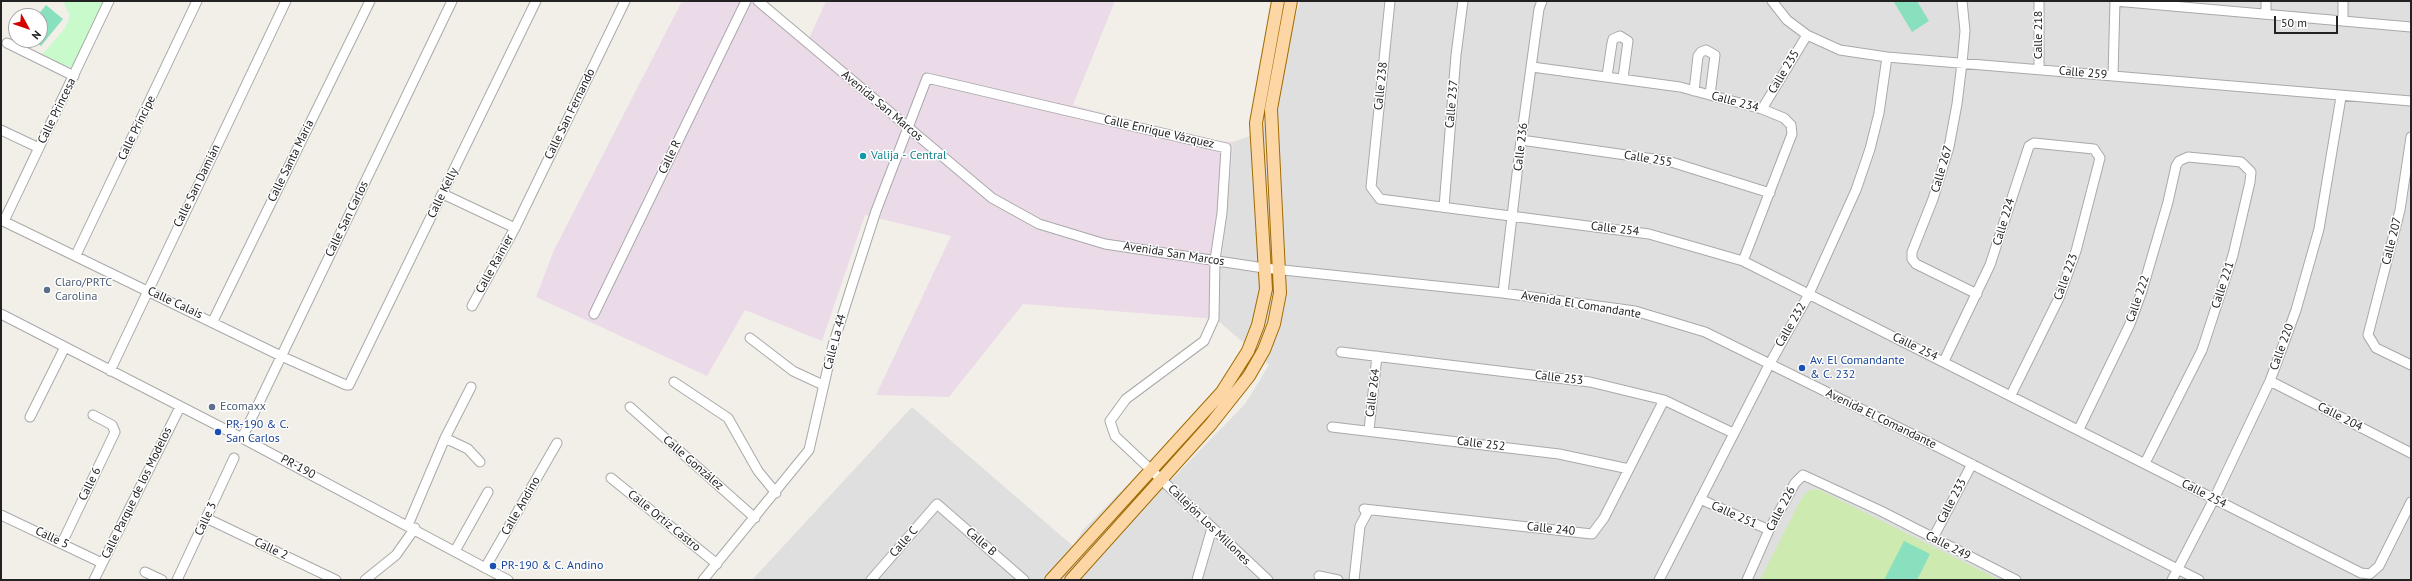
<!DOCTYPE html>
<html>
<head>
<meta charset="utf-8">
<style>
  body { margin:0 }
  #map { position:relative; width:2412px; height:581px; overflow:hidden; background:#f2efe9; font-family:"PT Sans",sans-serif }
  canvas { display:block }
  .frame { position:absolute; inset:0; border:2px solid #222; pointer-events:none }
  .north { position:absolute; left:8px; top:8px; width:40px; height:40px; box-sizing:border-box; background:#fff; border:1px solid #a7a7a7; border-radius:50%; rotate:130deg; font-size:11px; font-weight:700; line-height:16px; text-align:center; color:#222 }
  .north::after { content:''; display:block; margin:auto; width:14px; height:18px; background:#d40000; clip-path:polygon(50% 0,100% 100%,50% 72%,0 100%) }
  .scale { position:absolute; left:2274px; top:16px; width:64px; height:18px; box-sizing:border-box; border:2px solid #222; border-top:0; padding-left:5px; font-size:12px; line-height:14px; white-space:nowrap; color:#222; -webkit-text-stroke:3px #fff; paint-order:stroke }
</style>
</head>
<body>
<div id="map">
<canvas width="2412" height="581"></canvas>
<div class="frame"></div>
<div class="north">N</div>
<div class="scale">50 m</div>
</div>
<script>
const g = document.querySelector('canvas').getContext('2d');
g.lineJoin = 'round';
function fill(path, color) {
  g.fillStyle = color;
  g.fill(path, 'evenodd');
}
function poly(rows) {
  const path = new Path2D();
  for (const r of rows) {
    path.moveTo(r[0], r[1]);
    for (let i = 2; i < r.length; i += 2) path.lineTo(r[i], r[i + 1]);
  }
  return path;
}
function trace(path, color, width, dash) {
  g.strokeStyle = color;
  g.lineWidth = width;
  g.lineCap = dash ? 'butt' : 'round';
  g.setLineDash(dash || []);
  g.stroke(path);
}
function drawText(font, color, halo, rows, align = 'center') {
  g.font = font + ' "PT Sans",sans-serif';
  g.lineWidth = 3;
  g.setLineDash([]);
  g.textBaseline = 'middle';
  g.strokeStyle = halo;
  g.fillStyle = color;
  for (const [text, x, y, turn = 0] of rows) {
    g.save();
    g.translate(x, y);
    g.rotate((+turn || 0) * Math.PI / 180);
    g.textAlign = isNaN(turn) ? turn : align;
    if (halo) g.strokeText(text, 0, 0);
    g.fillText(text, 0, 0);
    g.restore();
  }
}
fill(poly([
  [1300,1,2411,1,2411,580,752,580,912,407,1073,546,1083,530,1135,477,1142,474,1166,485,1245,404,1269,365,1216,319,1233,142,1261,132]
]), '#e0dfdf');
fill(poly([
  [682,1,754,1,807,43,826,1,1115,1,1073,105,1205,140,1233,142,1216,319,1023,304,949,397,876,395,951,236,865,215,822,341,745,310,707,376,536,297,554,250]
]), '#ebdbe8');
fill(poly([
  [1813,489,1820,490,2000,580,1760,580,1800,501,1807,492]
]), '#cdebb0');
fill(poly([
  [63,1,104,1,75,63,71,67,62,65,42,55,65,28,70,16]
]), '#c8facc');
fill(poly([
  [1896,1,1917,1,1929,21,1912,32,1894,2],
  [46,5,63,19,41,46,33,40,40,40,40,16,37,16],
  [1904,541,1930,554,1917,580,1884,580]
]), '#88e0be');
const minor = poly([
  [758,1,992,198,1039,224,1105,244,1264,268,1503,293,1635,311,1705,332,1936,446,2199,580],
  [1390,1,1371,187,1380,199,1649,234,1743,261,2361,573,2370,574,2379,566,2411,502],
  [1772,1,1787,20,1807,35,1840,50,1887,57,2411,101],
  [1962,1,1965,31,1962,63,1957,104,1949,147,1933,199,1912,252,1912,259,1916,264,1977,294],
  [2039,1,2039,69],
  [2115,1,2411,27],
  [2266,1,2266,14],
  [2343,1,2343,21],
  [7,43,74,76],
  [1532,67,1680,87,1762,109,1784,118,1791,125,1792,134,1743,261],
  [1607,76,1612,43,1613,39,1620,36,1628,41,1623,78],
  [2113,76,2115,1],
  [1694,91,1698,56,1701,52,1706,50,1715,55,1710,95],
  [1762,109,1807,35],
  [1,130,39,148],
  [2411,137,2400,210,2368,335,2376,348,2411,365],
  [1521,140,1668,161,1770,193],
  [443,194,515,228],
  [1444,207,1456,55,1463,1],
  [1,220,281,356,346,385,349,385,536,1],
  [4,221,109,1],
  [76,255,197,1],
  [1503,293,1521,140,1539,9,1542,1],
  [472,306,515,228,625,1],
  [1,314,242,438,508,580],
  [594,314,746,1],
  [213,321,370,1],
  [750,338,793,371,823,385],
  [1341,352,1590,382,1664,400,1733,433],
  [1944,361,1990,265,2029,146,2034,143,2094,149,2100,158,2076,251,2059,298,2011,395],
  [110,371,286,1],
  [2270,381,2411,453],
  [674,382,728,418,758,471,776,493],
  [630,407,755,518],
  [30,417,65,347],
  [1332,427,1559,454,1629,469],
  [2079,429,2130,324,2142,291,2168,202,2176,166,2179,161,2188,157,2241,162,2251,172,2250,182,2233,255,2202,350,2145,463],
  [1369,430,1377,356],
  [242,438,452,1],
  [445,438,468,449,480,462],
  [611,478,717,564],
  [1700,499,1769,530],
  [1,515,102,563],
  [206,518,336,580],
  [408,525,445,438,471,387],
  [1933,538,1972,464],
  [62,543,115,432,112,425,93,415],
  [455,551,488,492],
  [485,568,557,443],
  [145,572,162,580],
  [1319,576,1338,580],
  [94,580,180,407],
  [177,580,234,458],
  [365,580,396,555,415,528],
  [703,580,809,450,833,345,853,282,876,211,927,78,1226,148,1222,213,1215,260,1214,319,1204,341,1126,399,1110,421,1115,436,1268,580],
  [871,580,937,504,1024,580],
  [1197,580,1212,528],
  [1354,580,1360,526,1367,513,1364,509,1592,534,1604,518,1664,400],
  [1659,580,1769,365,1808,296,1856,190,1870,149,1879,113,1887,57],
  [1747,580,1769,530,1795,483,1803,475,1881,511,2016,580],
  [2172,580,2214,499,2270,381,2296,310,2319,229,2341,97]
]);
const major = poly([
  [1051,580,1222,392,1248,351,1258,325,1266,289,1256,123,1278,1],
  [1071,580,1211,424,1249,376,1264,350,1274,324,1280,293,1271,109,1291,1]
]);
trace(minor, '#a9a9a9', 11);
trace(major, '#a06b00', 14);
trace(minor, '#fff', 9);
trace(major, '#fcd6a4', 12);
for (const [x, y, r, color] of [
  [863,156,4,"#0f9aa8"],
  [47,290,4,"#5c6f8a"],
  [1802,368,4,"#1a4fb4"],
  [212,407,4,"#5c6f8a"],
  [218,432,4,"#1a4fb4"],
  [493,566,4,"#1a4fb4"]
]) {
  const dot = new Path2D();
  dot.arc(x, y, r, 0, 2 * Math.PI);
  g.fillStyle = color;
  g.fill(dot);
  trace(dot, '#fff', 1.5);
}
drawText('12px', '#222', '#fff', [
  ["Calle 218",2039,35,-90],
  ["Calle 235",1784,72,-59],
  ["Calle 259",2083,73,5],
  ["Calle 238",1381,86,-84],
  ["Calle 234",1735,102,15],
  ["Calle 237",1452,104,-85],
  ["Avenida San Marcos",882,106,40],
  ["Calle Princesa",57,111,-64],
  ["Calle San Fernando",570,114,-64],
  ["Calle Príncipe",137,128,-64],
  ["Calle Enrique Vázquez",1159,132,13],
  ["Calle 236",1521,147,-83],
  ["Calle R",670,157,-64],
  ["Calle 255",1648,159,9],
  ["Calle Santa María",291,161,-64],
  ["Calle 267",1942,169,-74],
  ["Calle San Damián",197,186,-64],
  ["Calle Kelly",443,193,-64],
  ["Calle San Carlos",347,219,-64],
  ["Calle 224",2004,222,-73],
  ["Calle 254",1615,229,7],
  ["Calle 207",2392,241,-76],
  ["Avenida San Marcos",1174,254,9],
  ["Calle Rainier",495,264,-61],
  ["Calle 223",2066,277,-70],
  ["Calle 221",2223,285,-72],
  ["Calle 222",2138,299,-71],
  ["Calle Calais",175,303,25],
  ["Avenida El Comandante",1581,305,9],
  ["Calle 232",1791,325,-60],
  ["Calle La 44",835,342,-75],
  ["Calle 254",1915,347,26],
  ["Calle 220",2282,347,-70],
  ["Calle 253",1559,378,7],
  ["Calle 264",1373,393,-83],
  ["Calle 204",2340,417,27],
  ["Avenida El Comandante",1881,419,26],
  ["Calle 252",1481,444,7],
  ["Calle González",693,463,41],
  ["PR-190",298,467,28],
  ["Calle 6",90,484,-64],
  ["Calle Parque de los Modelos",137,493,-64],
  ["Calle 254",2204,494,27],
  ["Calle 233",1952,501,-62],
  ["Calle Andino",521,506,-60],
  ["Calle 226",1781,509,-62],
  ["Calle 251",1734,515,24],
  ["Calle 3",206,519,-65],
  ["Calle Ortíz Castro",664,521,39],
  ["Callejón Los Millones",1209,525,44],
  ["Calle 240",1551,529,6],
  ["Calle 5",52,538,25],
  ["Calle C",904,542,-49],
  ["Calle B",981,542,41],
  ["Calle 249",1948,546,27],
  ["Calle 2",271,549,25]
]);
drawText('12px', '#0d838f', '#fff', [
  ["Valija - Central",871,156]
], 'left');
drawText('12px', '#4e5e75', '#fff', [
  ["Claro/PRTC",55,283],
  ["Carolina",55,297],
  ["Ecomaxx",220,407]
], 'left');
drawText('12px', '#164399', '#fff', [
  ["Av. El Comandante",1810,361],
  ["& C. 232",1810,375],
  ["PR-190 & C.",226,425],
  ["San Carlos",226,439],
  ["PR-190 & C. Andino",501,566]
], 'left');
</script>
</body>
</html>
